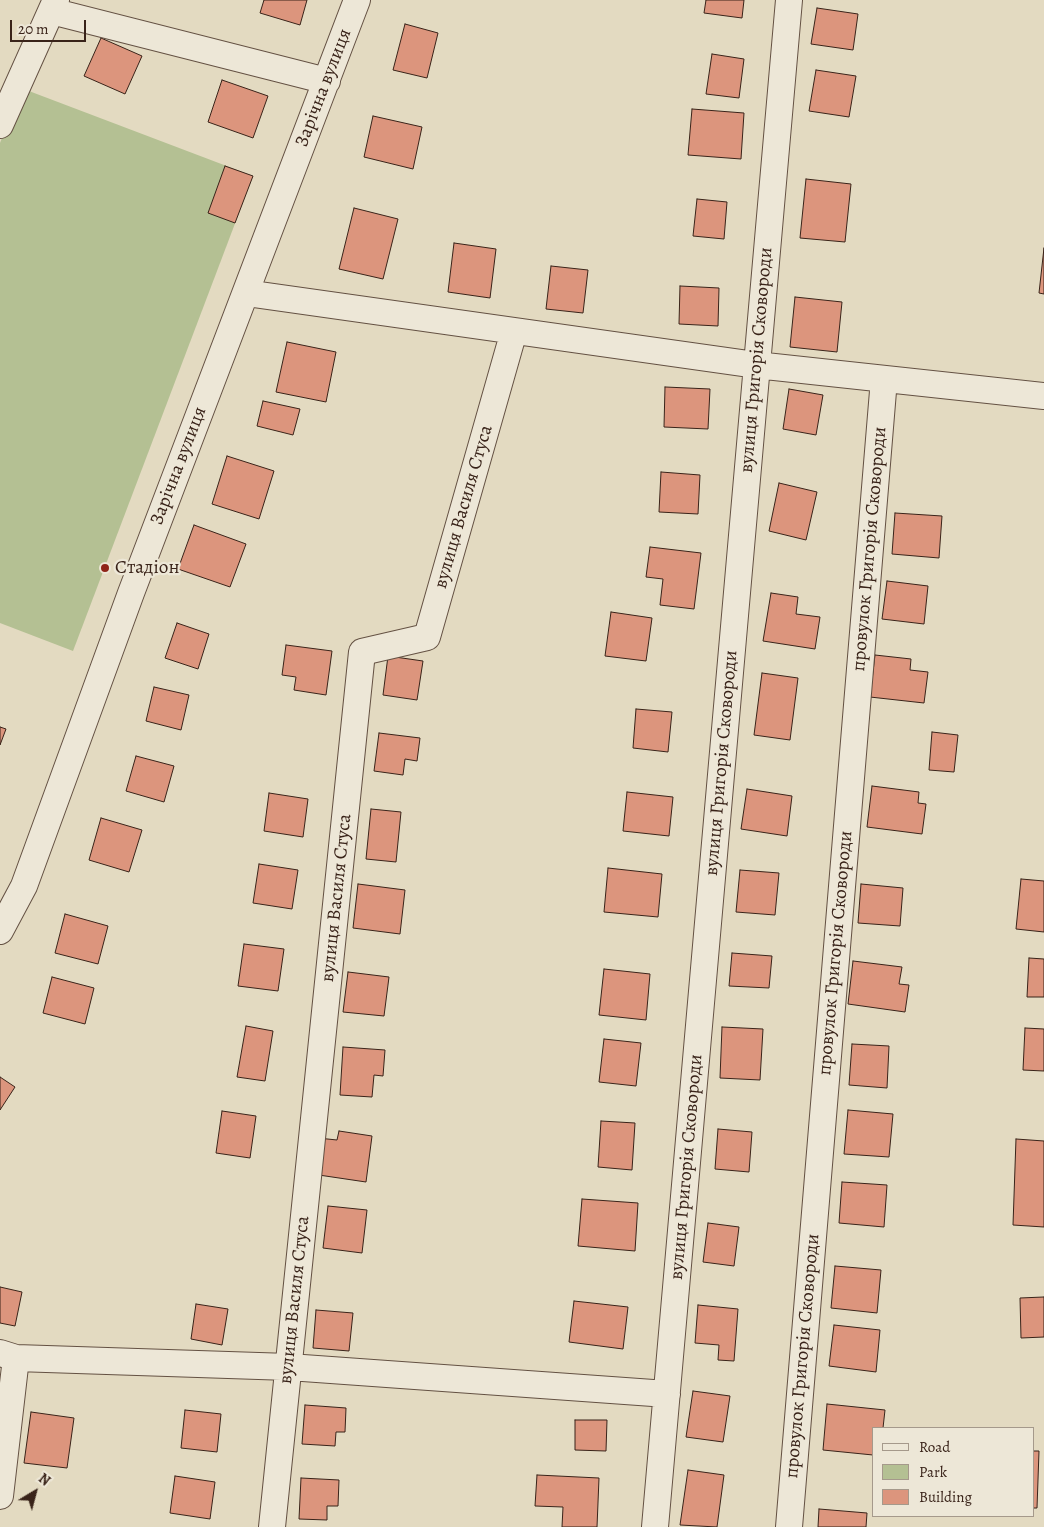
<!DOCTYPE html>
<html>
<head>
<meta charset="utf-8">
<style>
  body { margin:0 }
  #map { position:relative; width:1044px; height:1527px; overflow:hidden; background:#e3dac1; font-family:Alegreya,serif }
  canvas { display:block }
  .legend { position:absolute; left:872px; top:1427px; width:162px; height:90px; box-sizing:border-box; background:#ede7d7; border:1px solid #a5998b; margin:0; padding:6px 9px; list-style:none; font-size:15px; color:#392319 }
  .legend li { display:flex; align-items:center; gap:10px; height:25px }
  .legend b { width:25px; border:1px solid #a5998b }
  .north { position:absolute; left:10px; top:1467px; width:50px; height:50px; -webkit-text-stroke:4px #ede7d7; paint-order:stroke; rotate:37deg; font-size:14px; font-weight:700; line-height:20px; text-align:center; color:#392319 }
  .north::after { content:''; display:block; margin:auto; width:18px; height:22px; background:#392319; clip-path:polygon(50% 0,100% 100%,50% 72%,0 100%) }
  .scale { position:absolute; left:10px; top:20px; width:76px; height:22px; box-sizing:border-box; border:2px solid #392319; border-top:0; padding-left:6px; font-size:15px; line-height:18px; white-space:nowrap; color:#392319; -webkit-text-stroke:4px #ede7d7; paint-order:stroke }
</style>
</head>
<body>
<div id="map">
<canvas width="1044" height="1527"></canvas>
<ul class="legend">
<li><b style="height:6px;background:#ede7d7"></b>Road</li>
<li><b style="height:14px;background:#b4c093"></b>Park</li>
<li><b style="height:14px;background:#dc957d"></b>Building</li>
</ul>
<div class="north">N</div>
<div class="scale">20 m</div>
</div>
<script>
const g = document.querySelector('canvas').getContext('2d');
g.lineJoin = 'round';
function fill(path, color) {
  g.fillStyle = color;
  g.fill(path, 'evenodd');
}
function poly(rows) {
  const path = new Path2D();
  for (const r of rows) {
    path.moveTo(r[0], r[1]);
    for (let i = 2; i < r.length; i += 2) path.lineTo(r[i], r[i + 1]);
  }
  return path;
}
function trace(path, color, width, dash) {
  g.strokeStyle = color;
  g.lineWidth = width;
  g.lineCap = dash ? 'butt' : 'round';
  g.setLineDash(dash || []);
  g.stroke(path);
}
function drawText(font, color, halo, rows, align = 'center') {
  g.font = font + ' Alegreya,serif';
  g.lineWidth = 4.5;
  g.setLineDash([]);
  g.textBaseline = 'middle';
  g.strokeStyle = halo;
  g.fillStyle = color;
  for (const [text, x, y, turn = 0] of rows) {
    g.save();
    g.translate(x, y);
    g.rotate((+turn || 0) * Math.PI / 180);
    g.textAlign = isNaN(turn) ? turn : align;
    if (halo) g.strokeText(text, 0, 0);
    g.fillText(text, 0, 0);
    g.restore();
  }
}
fill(poly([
  [21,88,253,176,73,651,0,623,0,143]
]), '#b4c093');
const building = poly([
  [264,0,307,0,300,25,260,13,264,0],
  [706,0,744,0,742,18,704,13,706,0],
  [817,8,858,14,853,50,811,44,817,8],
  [405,24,438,33,427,78,393,70,405,24],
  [101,38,142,56,125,94,84,76,101,38],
  [712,54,744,59,739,98,706,94,712,54],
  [816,70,856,76,849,117,809,111,816,70],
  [222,80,268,96,253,138,208,122,222,80],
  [692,109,744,113,741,159,688,155,692,109],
  [373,116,422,127,413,169,364,157,373,116],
  [225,166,253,176,235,223,208,213,225,166],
  [806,179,851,184,845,242,800,238,806,179],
  [697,199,727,202,724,239,693,236,697,199],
  [354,208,398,219,383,279,339,269,354,208],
  [454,243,496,249,490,298,448,292,454,243],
  [1044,248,1044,294,1039,293,1044,248],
  [551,266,588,270,583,313,546,309,551,266],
  [680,286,719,288,718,326,679,324,680,286],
  [795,297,842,302,837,352,790,347,795,297],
  [287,342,336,352,326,402,276,392,287,342],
  [665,387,710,389,708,429,664,427,665,387],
  [789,389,823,395,816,435,783,429,789,389],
  [263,401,300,409,293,435,257,426,263,401],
  [227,456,274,471,259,519,212,504,227,456],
  [661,472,700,475,698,514,659,512,661,472],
  [779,483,817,492,806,540,769,531,779,483],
  [895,513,942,516,939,558,892,554,895,513],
  [194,525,246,544,230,587,178,569,194,525],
  [650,547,701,553,694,609,660,605,663,579,646,577,650,547],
  [887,581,928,586,924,624,882,619,887,581],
  [771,593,798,597,796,614,820,617,815,649,763,641,771,593],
  [611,612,652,618,646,661,605,656,611,612],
  [177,623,209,634,198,669,165,658,177,623],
  [286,645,332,651,326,695,294,690,296,677,282,675,286,645],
  [875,655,911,659,910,670,928,672,924,703,870,697,875,655],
  [388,656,423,661,417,700,383,695,388,656],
  [762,673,798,678,790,740,754,735,762,673],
  [154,687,189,695,181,730,146,721,154,687],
  [636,709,672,712,668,752,633,748,636,709],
  [0,727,6,729,0,745,0,727],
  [932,732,958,735,954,772,929,770,932,732],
  [379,733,420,738,417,761,405,759,403,775,374,771,379,733],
  [136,756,174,766,164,802,126,791,136,756],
  [872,786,919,792,918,803,926,804,922,834,867,827,872,786],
  [747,789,792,796,787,836,741,829,747,789],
  [627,792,673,797,669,836,623,831,627,792],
  [269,793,308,799,303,837,264,831,269,793],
  [371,809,401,812,396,862,366,859,371,809],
  [101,818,142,830,129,872,89,860,101,818],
  [259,864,298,870,292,909,253,903,259,864],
  [608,868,662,874,658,917,604,912,608,868],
  [740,870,779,873,775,915,736,912,740,870],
  [1021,879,1044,881,1044,932,1016,929,1021,879],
  [358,884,405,890,400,934,353,928,358,884],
  [861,884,903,888,900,926,858,923,861,884],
  [65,914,108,926,98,964,55,953,65,914],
  [244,944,284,949,278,991,238,986,244,944],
  [732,953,772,956,769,988,729,986,732,953],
  [1029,958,1044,959,1044,997,1027,997,1029,958],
  [853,961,902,967,899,984,909,985,905,1012,848,1004,853,961],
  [604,969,650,974,646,1020,599,1015,604,969],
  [348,972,389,977,384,1016,343,1012,348,972],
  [52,977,94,988,85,1024,43,1013,52,977],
  [246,1026,273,1031,265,1081,237,1077,246,1026],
  [722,1027,763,1029,760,1080,720,1078,722,1027],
  [1025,1028,1044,1029,1044,1071,1023,1070,1025,1028],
  [604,1039,641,1043,636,1086,599,1082,604,1039],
  [852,1044,889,1046,887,1088,849,1085,852,1044],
  [343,1047,385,1050,383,1076,374,1075,372,1097,340,1095,343,1047],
  [0,1077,15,1087,0,1110,0,1077],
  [848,1110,893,1114,889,1157,844,1154,848,1110],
  [222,1111,256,1116,250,1158,216,1153,222,1111],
  [601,1121,635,1123,632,1170,598,1167,601,1121],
  [718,1129,752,1132,749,1172,715,1169,718,1129],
  [339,1131,372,1136,366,1182,312,1174,318,1138,337,1140,339,1131],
  [1016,1139,1044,1141,1044,1227,1013,1225,1016,1139],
  [842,1182,887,1185,884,1227,839,1223,842,1182],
  [582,1199,638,1203,635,1251,578,1246,582,1199],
  [328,1206,367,1210,362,1253,323,1248,328,1206],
  [708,1223,739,1227,734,1266,703,1262,708,1223],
  [835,1266,881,1270,877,1313,831,1308,835,1266],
  [0,1287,22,1292,15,1326,0,1323,0,1287],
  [1044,1297,1044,1337,1021,1338,1020,1298,1044,1297],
  [574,1301,628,1307,623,1349,569,1342,574,1301],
  [196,1304,228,1309,222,1345,191,1339,196,1304],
  [698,1305,738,1309,734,1361,718,1360,719,1345,695,1343,698,1305],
  [316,1310,353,1313,349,1351,313,1348,316,1310],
  [834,1325,880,1330,876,1372,829,1366,834,1325],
  [693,1391,730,1396,723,1442,686,1437,693,1391],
  [827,1404,885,1410,883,1428,873,1428,873,1455,823,1450,827,1404],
  [305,1405,346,1408,345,1432,336,1432,335,1446,302,1444,305,1405],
  [185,1410,221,1414,217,1452,181,1448,185,1410],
  [31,1412,74,1418,67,1468,24,1463,31,1412],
  [575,1420,607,1420,606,1451,575,1450,575,1420],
  [1033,1451,1039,1451,1037,1508,1033,1508,1033,1451],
  [688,1470,724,1475,717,1527,680,1525,688,1470],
  [537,1475,599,1478,597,1527,562,1527,563,1507,535,1506,537,1475],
  [175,1476,215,1482,210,1519,170,1513,175,1476],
  [301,1478,339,1480,338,1506,327,1506,327,1520,299,1519,301,1478],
  [819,1509,867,1513,866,1527,818,1527,819,1509]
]);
fill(building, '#dc957d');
trace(building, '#392319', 1);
const minor = poly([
  [51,11,327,81],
  [0,125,56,0],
  [246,293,756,365,1044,396],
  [0,931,24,886,131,593,357,0],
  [0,1353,16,1358,289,1367,667,1394],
  [0,1496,16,1358],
  [272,1527,362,652,427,637,514,331],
  [655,1527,789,0],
  [789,1527,884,379]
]);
trace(minor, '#645143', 28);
trace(minor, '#ede7d7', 26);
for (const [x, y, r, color] of [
  [105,568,5,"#8f2418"]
]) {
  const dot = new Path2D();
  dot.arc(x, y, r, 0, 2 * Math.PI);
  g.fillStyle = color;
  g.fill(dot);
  trace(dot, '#ede7d7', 2);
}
drawText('19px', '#392319', '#ede7d7', [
  ["Зарічна вулиця",324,88,-69],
  ["вулиця Григорія Сковороди",757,360,-85],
  ["Зарічна вулиця",179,466,-69],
  ["вулиця Василя Стуса",464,507,-74],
  ["провулок Григорія Сковороди",870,549,-85],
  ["вулиця Григорія Сковороди",722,763,-85],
  ["вулиця Василя Стуса",337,898,-84],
  ["провулок Григорія Сковороди",836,953,-85],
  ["вулиця Григорія Сковороди",687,1167,-85],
  ["вулиця Василя Стуса",295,1300,-84],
  ["провулок Григорія Сковороди",803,1356,-85]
]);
drawText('19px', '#392319', '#ede7d7', [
  ["Стадіон",115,568]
], 'left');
</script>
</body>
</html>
